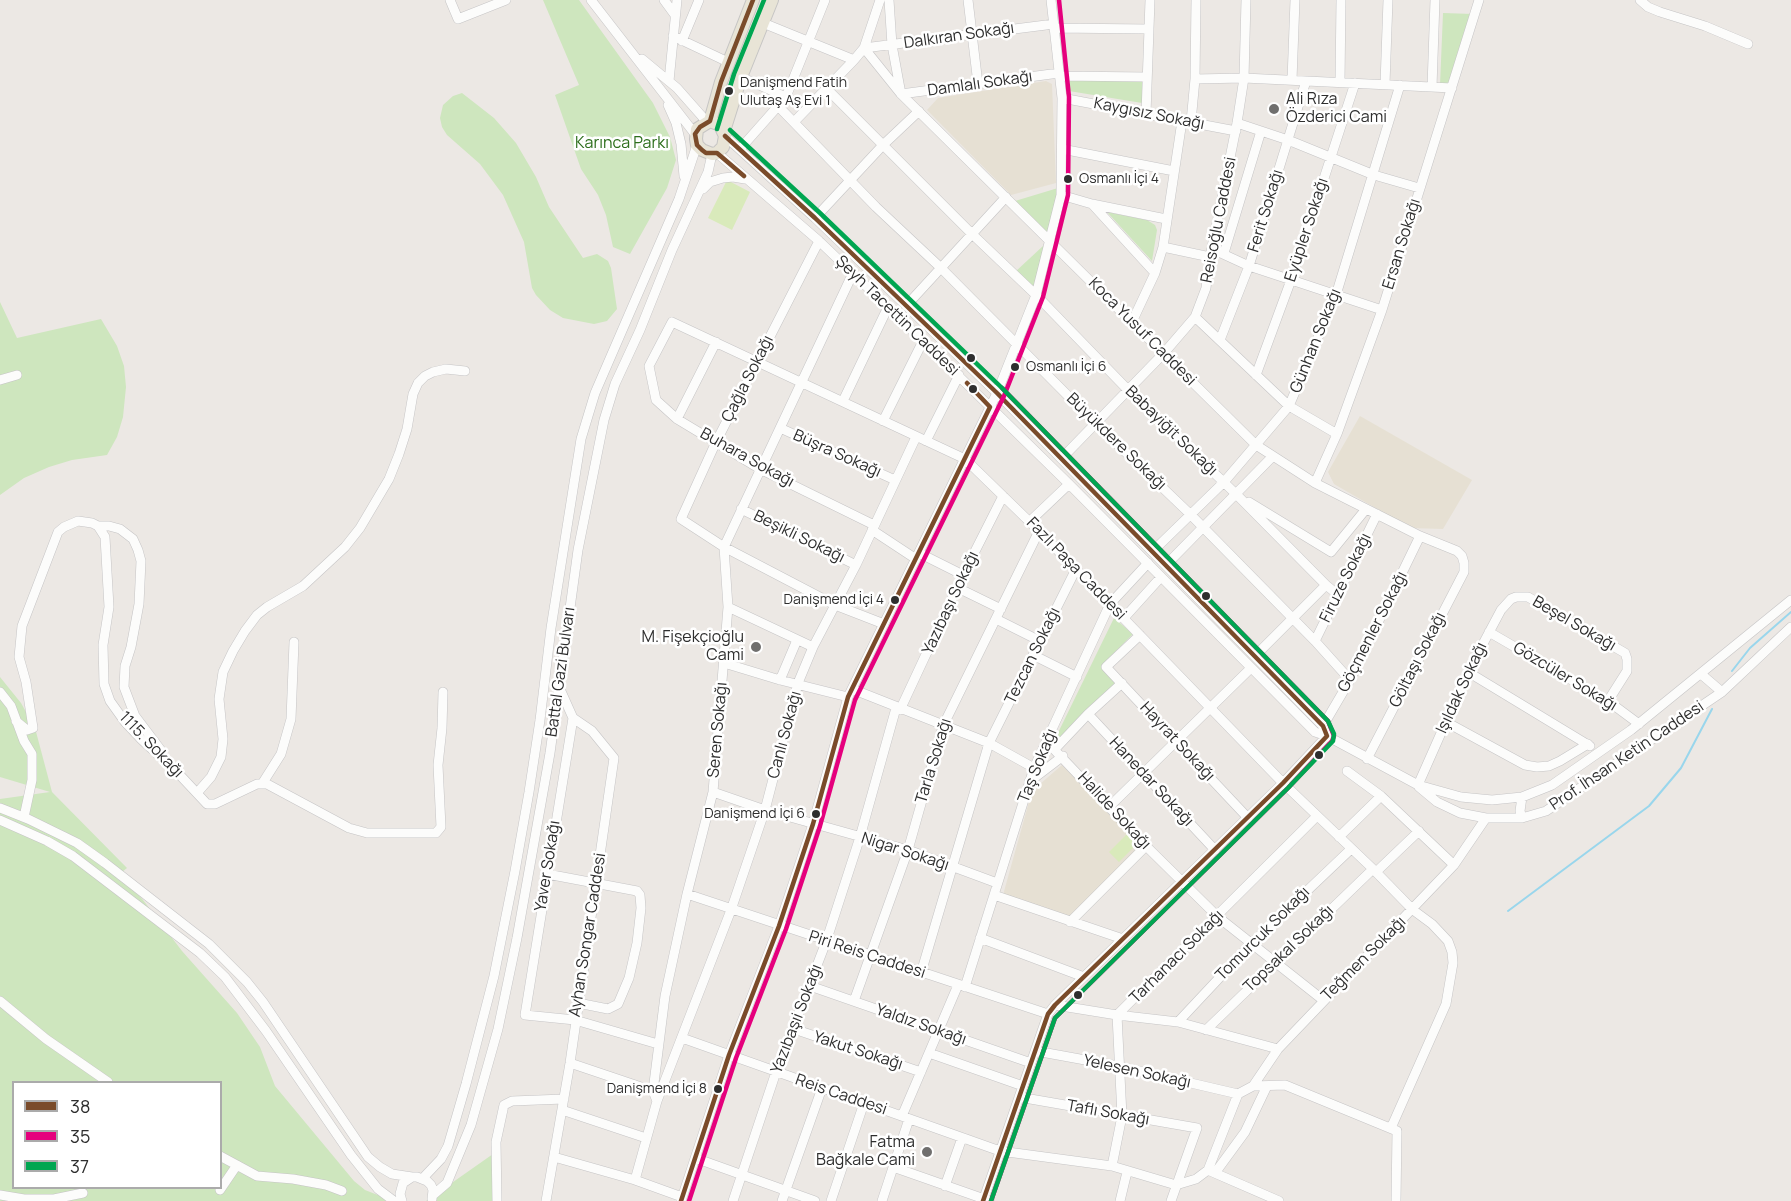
<!DOCTYPE html>
<html>
<head>
<meta charset="utf-8">
<style>
  body { margin:0 }
  #map { position:relative; width:1791px; height:1201px; overflow:hidden; background:#ece8e4; font-family:Manrope,sans-serif }
  canvas { display:block }
  .legend { position:absolute; left:12px; top:1081px; width:210px; height:108px; box-sizing:border-box; background:#fff; border:2px solid #ababab; margin:0; padding:8px 10px; list-style:none; font-size:18px; color:#2e2e2e }
  .legend li { display:flex; align-items:center; gap:12px; height:30px }
  .legend b { width:30px; border:2px solid #ababab }
</style>
</head>
<body>
<div id="map">
<canvas width="1791" height="1201"></canvas>
<ul class="legend">
<li><b style="height:8px;background:#7a4b2a"></b>38</li>
<li><b style="height:8px;background:#e5007d"></b>35</li>
<li><b style="height:8px;background:#00a651"></b>37</li>
</ul>
</div>
<script>
const g = document.querySelector('canvas').getContext('2d');
g.lineJoin = 'round';
function fill(path, color) {
  g.fillStyle = color;
  g.fill(path, 'evenodd');
}
function poly(rows) {
  const path = new Path2D();
  for (const r of rows) {
    path.moveTo(r[0], r[1]);
    for (let i = 2; i < r.length; i += 2) path.lineTo(r[i], r[i + 1]);
  }
  return path;
}
function trace(path, color, width, dash) {
  g.strokeStyle = color;
  g.lineWidth = width;
  g.lineCap = dash ? 'butt' : 'round';
  g.setLineDash(dash || []);
  g.stroke(path);
}
function drawText(font, color, halo, rows, align = 'center') {
  g.font = font + ' Manrope,sans-serif';
  g.lineWidth = 5;
  g.setLineDash([]);
  g.textBaseline = 'middle';
  g.strokeStyle = halo;
  g.fillStyle = color;
  for (const [text, x, y, turn = 0] of rows) {
    g.save();
    g.translate(x, y);
    g.rotate((+turn || 0) * Math.PI / 180);
    g.textAlign = isNaN(turn) ? turn : align;
    if (halo) g.strokeText(text, 0, 0);
    g.fillText(text, 0, 0);
    g.restore();
  }
}
fill(poly([
  [1046,81,1052,84,1056,183,1011,195,927,110,938,98],
  [1360,416,1472,480,1443,529,1410,528,1334,484,1328,472],
  [1062,765,1142,845,1070,918,1003,895,1032,791]
]), '#e6e0d3');
fill(poly([
  [543,0,579,0,653,103,670,137,676,160,667,188,630,254,613,247,606,215,598,195,581,169,555,95,579,85],
  [1443,13,1473,14,1450,82,1440,85],
  [1070,80,1143,81,1142,103,1069,91],
  [462,93,494,118,516,143,536,177,549,207,583,258,597,254,608,261,611,268,617,309,607,321,594,324,563,318,550,310,536,295,532,288,524,242,503,195,480,164,447,135,442,127,440,118,443,105,453,96],
  [1058,188,1050,236,1015,201],
  [1107,212,1147,220,1155,225,1157,230,1152,261],
  [1043,246,1044,249,1035,288,1015,272],
  [0,302,17,338,101,319,117,346,124,366,126,387,123,417,117,437,107,455,72,460,49,467,24,478,0,495],
  [1114,618,1133,634,1101,666,1115,683,1057,742,1055,739],
  [0,677,21,703,35,728,52,792,127,868,122,872,123,878,143,900,182,951,237,1013,260,1047,275,1086,354,1181,365,1190,393,1201,0,1201,0,799,50,792,0,777],
  [14,1082,220,1082,220,1188,14,1188],
  [493,1154,493,1201,426,1201]
]), '#cee6be');
fill(poly([
  [727,180,750,192,732,230,708,218],
  [1127,834,1137,844,1119,862,1109,852]
]), '#d9eabb');
trace(poly([
  [1732,671,1750,648,1791,612],
  [1508,911,1649,806,1681,768,1712,709]
]), '#99d6ec', 2);
const minor = poly([
  [450,0,458,19,506,0],
  [591,0,695,134],
  [664,0,675,15],
  [889,0,892,45,901,94,1059,73],
  [968,0,978,84],
  [1640,0,1648,7,1660,12,1705,26,1748,44],
  [763,23,854,60,864,48,880,0],
  [1054,28,1149,29],
  [673,36,728,62],
  [682,41,699,0],
  [864,48,901,94,1256,445,1315,483,1420,536,1457,551,1462,556,1464,563,1464,572,1367,759],
  [864,48,1054,24],
  [642,59,677,88,707,122],
  [1060,76,1147,77],
  [741,77,786,97],
  [1195,79,1244,78,1452,88],
  [1292,80,1295,0],
  [669,81,677,0],
  [1340,82,1341,0],
  [1385,84,1388,0],
  [1432,87,1435,0],
  [826,88,972,234,1036,295,1128,390,1237,495,1326,585,1337,594],
  [1062,98,1236,131],
  [668,105,676,123,681,144,684,176],
  [778,106,876,207,941,268,1095,423,1190,514,1315,641,1350,680],
  [1146,114,1150,0],
  [794,122,854,60],
  [1191,122,1195,79,1196,0],
  [1237,123,1288,140,1374,175,1419,188],
  [725,136,815,218,997,393,1323,726,1327,736],
  [740,149,786,97,825,0],
  [1062,149,1174,171],
  [717,153,819,241,888,307,1069,484,1315,732,1327,736,1418,785,1461,797,1492,800,1522,797,1552,785,1631,730,1791,600],
  [703,189,710,182,723,178,733,177,745,179],
  [1061,195,1092,204,1166,219],
  [1092,204,1155,273],
  [815,218,883,145,919,111],
  [819,241,716,442,681,519,724,547,835,605,884,624],
  [1163,247,1210,257],
  [1212,249,1249,266,1382,310],
  [1224,253,1261,131],
  [906,306,1006,197],
  [1195,317,1289,406,1337,434],
  [1132,322,1155,273,1163,247,1182,121],
  [1220,340,1249,266,1306,81],
  [1256,375,1291,280,1355,83],
  [0,380,17,375],
  [843,401,888,307],
  [677,419,716,342],
  [883,421,923,341],
  [780,428,895,480],
  [926,441,959,375],
  [1062,458,1164,353,1195,317,1206,288,1210,257,1237,123,1244,78,1246,0],
  [1315,483,1337,434,1382,310,1479,0],
  [1249,502,1331,552,1366,509],
  [741,509,856,565],
  [1029,522,1069,484],
  [874,525,760,469,677,419,656,400,649,366,672,322,965,459,1039,531,1283,783,1373,869,1413,910,1432,924,1448,941,1452,952,1453,963,1446,1004,1391,1128],
  [98,526,109,526,120,529,133,539,138,550,141,561,139,604,131,647,125,666,124,687,135,716,163,753],
  [872,530,916,559],
  [1153,551,1224,482,1289,406,1336,295,1400,85],
  [919,553,963,575],
  [1166,565,1273,456],
  [958,588,1001,609],
  [728,607,813,647],
  [1124,618,1161,577],
  [996,619,1040,641],
  [1489,632,1608,701,1639,724],
  [1140,635,1106,667,1248,818],
  [1315,641,1377,514],
  [1033,655,1077,677],
  [1255,656,1326,585],
  [724,663,780,680,848,697],
  [1468,672,1590,746],
  [1701,674,1722,692],
  [780,680,797,640],
  [852,689,989,743,1034,768],
  [0,692,11,706,24,741,32,754,32,780,24,817],
  [900,710,963,575,1003,496],
  [1088,714,1215,850],
  [573,718,525,1015,575,1020,658,1044],
  [16,721,27,730,33,728,26,682,19,657,22,626,58,532,64,527,78,521,92,523,98,526,105,537,109,607,103,645,104,684,110,701,125,722,142,740,177,772,207,804,215,804,257,784,267,784,349,828,367,833,436,833,441,827,438,765,442,728,443,692],
  [1446,722,1525,765,1537,767,1549,766,1560,761,1588,744],
  [1323,726,1350,680,1420,536],
  [1046,741,1146,846,1218,917,1323,1000],
  [1055,749,1088,714,1122,683],
  [1347,771,1381,796,1454,865],
  [1029,782,1063,756],
  [262,784,281,754,291,719,294,642],
  [1418,785,1468,672,1501,610,1511,599,1516,597,1528,597,1625,653,1627,659,1627,671,1608,701],
  [1419,787,1437,802,1460,813,1486,818,1522,818,1546,811,1722,692,1791,627],
  [713,792,765,810,908,850,997,883],
  [197,793,211,777,221,757,223,739,219,699,223,672,233,651,245,631,257,615,267,607,303,586,345,547,360,528,389,479,399,454,407,429,413,394,418,383,425,376,433,372,446,369,465,371],
  [1522,797,1520,811,1522,818],
  [1110,806,1251,668],
  [0,808,28,819,77,843,105,863,209,944,247,982,263,1002,368,1157,380,1167,392,1174,412,1177],
  [0,820,47,841,73,856,200,953,225,977,266,1031,351,1155,378,1189,394,1201],
  [1339,837,1381,796],
  [1376,872,1419,831],
  [547,874,637,891,640,895,641,908,637,943,629,978,618,1004,608,1009,578,1003],
  [687,894,1048,1014],
  [994,895,1123,939],
  [1070,922,1146,846],
  [980,938,1084,977],
  [921,973,989,743,1076,569],
  [810,986,1031,1063],
  [965,987,1034,768,1110,604,1148,563],
  [0,1001,46,1039,108,1082],
  [854,1001,908,850,943,726,1039,531],
  [1055,1005,1117,1015,1178,1022,1278,1049],
  [1178,1022,1251,944,1351,849],
  [794,1029,921,1072],
  [1206,1030,1373,869],
  [682,1038,1000,1151,1112,1166,1176,1185,1196,1179,1208,1170,1238,1094],
  [1036,1051,1118,1066,1238,1094],
  [929,1053,1023,1086],
  [570,1063,653,1091],
  [1253,1086,1285,1085,1397,1131,1396,1201],
  [1238,1094,1253,1086,1278,1049,1454,865,1486,818],
  [1019,1097,1197,1128,1171,1201],
  [657,1101,653,1091,665,996,687,894,713,792,728,607,724,547,853,273],
  [562,1110,646,1138],
  [902,1116,958,985],
  [220,1156,257,1176,293,1179,326,1185,342,1191],
  [554,1157,635,1180,682,1197],
  [695,1158,815,1201],
  [1112,1166,1122,1116,1117,1015,1317,816],
  [893,1167,990,1201],
  [1210,1171,1279,1201],
  [1215,1173,1245,1132,1267,1086],
  [423,1178,441,1159,448,1146,466,1084,494,976,515,871,529,792,540,720,551,628,581,439,595,393,679,199,697,145],
  [635,1180,657,1101,731,910,765,810,798,683,813,647,856,565,916,437],
  [945,1186,962,1138],
  [220,1190,237,1165],
  [0,1195,24,1199,54,1199,83,1193],
  [433,1195,447,1183,471,1125,498,1029,517,938,550,753,578,550,604,420,615,384,640,330,672,250,708,172,712,154],
  [402,1201,400,1194,403,1183,412,1177,417,1177,427,1181,431,1185,433,1190,432,1199],
  [497,1201,496,1142,504,1105,512,1101,564,1099],
  [546,1201,570,1063,614,758,592,731,573,718,560,689],
  [681,1201,729,1055,779,926,813,824,848,697,997,393,1036,295,1061,195,1062,98,1051,0],
  [733,1201,776,1072,826,942,860,837,896,708],
  [782,1201,822,1088],
  [831,1201,864,1103],
  [882,1201,909,1119],
  [983,1201,1048,1014,1055,1005,1283,783,1327,736],
  [1120,1201,1127,1172]
]);
const major = poly([
  [710,121,721,82,753,0],
  [710,121,720,125,725,136,723,147,717,153,712,154,702,150,697,145,696,139,697,129,710,121],
  [724,131,741,77,772,0]
]);
trace(minor, '#c5c4c5', 10);
trace(major, '#c6c5c4', 14);
trace(minor, '#fcfcfb', 9);
trace(major, '#e8e4d6', 12);
trace(poly([
  [725,136,815,218,997,393,1323,726,1327,736,1283,783,1055,1005,1048,1014,983,1201],
  [744,176,717,153,706,153,702,150,697,145,695,134,700,127,710,121,721,82,753,0],
  [681,1201,729,1055,779,926,813,824,848,697,990,407,967,383]
]), '#7a4b2a', 4.5);
trace(poly([
  [689,1201,736,1058,786,929,820,826,855,700,1004,396,1043,297,1068,195,1069,97,1059,0],
  [991,1201,1055,1018,1288,788,1332,741,1334,736,1328,721,1002,388]
]), '#e5007d', 4.5);
trace(poly([
  [717,129,734,74,764,0],
  [730,130,820,213,1002,388,1328,721,1334,734,1333,741,1288,788,1055,1018,991,1201]
]), '#00a651', 4.5);
for (const [x, y, r, color] of [
  [729,91,5,"#2e2e2e"],
  [1274,109,6,"#706f6e"],
  [1068,179,5,"#2e2e2e"],
  [971,358,5,"#2e2e2e"],
  [1015,367,5,"#2e2e2e"],
  [973,389,5,"#2e2e2e"],
  [1206,596,5,"#2e2e2e"],
  [895,600,5,"#2e2e2e"],
  [756,647,6,"#706f6e"],
  [1319,755,5,"#2e2e2e"],
  [816,814,5,"#2e2e2e"],
  [1078,995,5,"#2e2e2e"],
  [718,1089,5,"#2e2e2e"],
  [927,1152,6,"#706f6e"]
]) {
  const dot = new Path2D();
  dot.arc(x, y, r, 0, 2 * Math.PI);
  g.fillStyle = color;
  g.fill(dot);
  trace(dot, '#fff', 2);
}
drawText('14px', '#2e2e2e', '#fff', [
  ["Danişmend Fatih",740,83],
  ["Ulutaş Aş Evi 1",740,101],
  ["Osmanlı İçi 4",1079,179],
  ["Osmanlı İçi 6",1026,367],
  ["Danişmend İçi 4",884,600,"right"],
  ["Danişmend İçi 6",805,814,"right"],
  ["Danişmend İçi 8",707,1089,"right"]
], 'left');
drawText('16px', '#2e2e2e', '#fff', [
  ["Dalkıran Sokağı",959,36,-8],
  ["Damlalı Sokağı",980,84,-8],
  ["Kaygısız Sokağı",1149,114,11],
  ["Ferit Sokağı",1266,211,-73],
  ["Reisoğlu Caddesi",1219,220,-79],
  ["Eyüpler Sokağı",1307,230,-72],
  ["Ersan Sokağı",1402,244,-73],
  ["Şeyh Tacettin Caddesi",897,316,44],
  ["Koca Yusuf Caddesi",1142,332,45],
  ["Günhan Sokağı",1316,341,-68],
  ["Çağla Sokağı",748,379,-63],
  ["Babayiğit Sokağı",1171,431,44],
  ["Büyükdere Sokağı",1116,442,44],
  ["Büşra Sokağı",837,454,24],
  ["Buhara Sokağı",747,458,29],
  ["Beşikli Sokağı",799,537,26],
  ["Fazlı Paşa Caddesi",1076,569,46],
  ["Firuze Sokağı",1346,578,-64],
  ["Yazıbaşı Sokağı",951,603,-65],
  ["Beşel Sokağı",1574,624,30],
  ["Göçmenler Sokağı",1373,632,-63],
  ["Tezcan Sokağı",1033,656,-64],
  ["Göltaşı Sokağı",1418,660,-63],
  ["Battal Gazi Bulvarı",561,672,-82],
  ["Gözcüler Sokağı",1565,677,31],
  ["Işıldak Sokağı",1462,688,-65],
  ["Seren Sokağı",718,730,-85],
  ["Canlı Sokağı",785,735,-75],
  ["Hayrat Sokağı",1177,742,47],
  ["1115. Sokağı",151,745,46],
  ["Prof. İhsan Ketin Caddesi",1627,756,-34],
  ["Tarla Sokağı",934,761,-73],
  ["Taş Sokağı",1038,766,-68],
  ["Hanedar Sokağı",1151,782,47],
  ["Halide Sokağı",1114,811,47],
  ["Nigar Sokağı",905,852,18],
  ["Yaver Sokağı",548,866,-81],
  ["Tomurcuk Sokağı",1263,934,-45],
  ["Ayhan Songar Caddesi",588,935,-81],
  ["Topsakal Sokağı",1289,949,-44],
  ["Piri Reis Caddesi",867,955,18],
  ["Tarhanacı Sokağı",1177,957,-45],
  ["Teğmen Sokağı",1364,959,-45],
  ["Yazıbaşıi Sokağı",797,1019,-69],
  ["Yaldız Sokağı",921,1025,19],
  ["Yakut Sokağı",858,1051,18],
  ["Yelesen Sokağı",1137,1072,12],
  ["Reis Caddesi",841,1095,19],
  ["Taflı Sokağı",1108,1113,10]
]);
drawText('16px', '#2e2e2e', '#fff', [
  ["Ali Rıza",1286,100,"left"],
  ["Özderici Cami",1286,118,"left"],
  ["M. Fişekçioğlu",744,638],
  ["Cami",744,656],
  ["Fatma",915,1143],
  ["Bağkale Cami",915,1161]
], 'right');
drawText('16px', '#2c6e1b', '#fff', [
  ["Karınca Parkı",622,144]
]);
</script>
</body>
</html>
